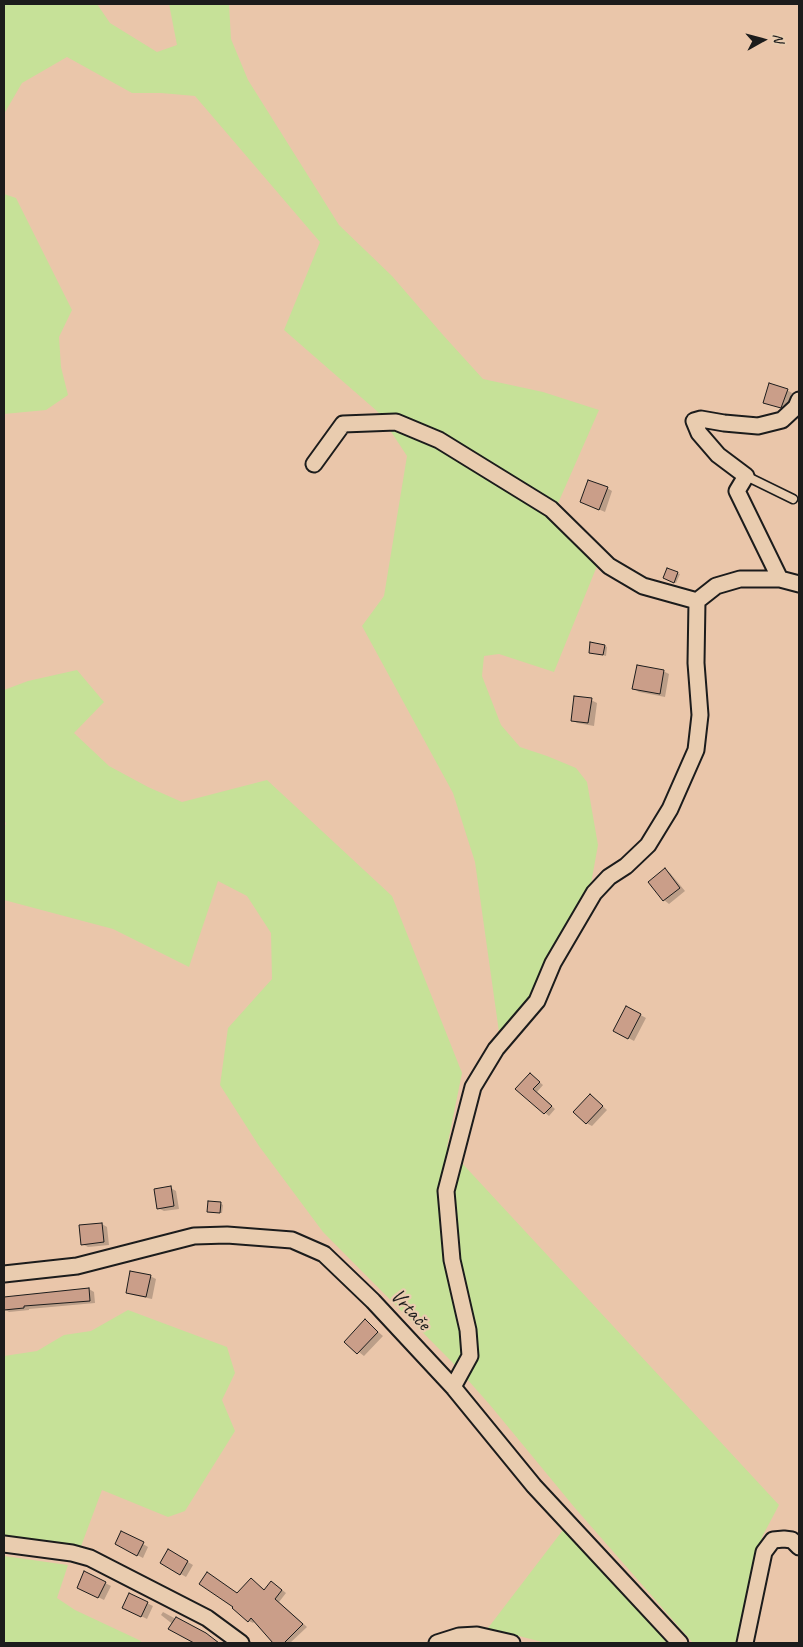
<!DOCTYPE html>
<html>
<head>
<meta charset="utf-8">
<style>
  body { margin:0 }
  #map { position:relative; width:803px; height:1647px; overflow:hidden; background:#eac6aa; font-family:Caveat,sans-serif }
  canvas { display:block }
  .frame { position:absolute; inset:0; border:5px solid #1c1c1c; pointer-events:none }
  .north { position:absolute; left:738px; top:15px; width:50px; height:50px; -webkit-text-stroke:4px #e9ccaf; paint-order:stroke; rotate:83deg; font-size:14px; font-weight:700; line-height:20px; text-align:center; color:#1c1c1c }
  .north::after { content:''; display:block; margin:auto; width:18px; height:22px; background:#1c1c1c; clip-path:polygon(50% 0,100% 100%,50% 72%,0 100%) }
</style>
</head>
<body>
<div id="map">
<canvas width="803" height="1647"></canvas>
<div class="frame"></div>
<div class="north">N</div>
</div>
<script>
const g = document.querySelector('canvas').getContext('2d');
g.lineJoin = 'round';
function fill(path, color) {
  g.fillStyle = color;
  g.fill(path, 'evenodd');
}
function poly(rows) {
  const path = new Path2D();
  for (const r of rows) {
    path.moveTo(r[0], r[1]);
    for (let i = 2; i < r.length; i += 2) path.lineTo(r[i], r[i + 1]);
  }
  return path;
}
function trace(path, color, width, dash) {
  g.strokeStyle = color;
  g.lineWidth = width;
  g.lineCap = dash ? 'butt' : 'round';
  g.setLineDash(dash || []);
  g.stroke(path);
}
function drawText(font, color, halo, rows, align = 'center') {
  g.font = font + ' Caveat,sans-serif';
  g.lineWidth = 4.5;
  g.setLineDash([]);
  g.textBaseline = 'middle';
  g.strokeStyle = halo;
  g.fillStyle = color;
  for (const [text, x, y, turn = 0] of rows) {
    g.save();
    g.translate(x, y);
    g.rotate((+turn || 0) * Math.PI / 180);
    g.textAlign = isNaN(turn) ? turn : align;
    if (halo) g.strokeText(text, 0, 0);
    g.fillText(text, 0, 0);
    g.restore();
  }
}
fill(poly([
  [4,4,97,4,110,23,157,52,177,45,169,4,229,4,231,39,248,80,339,225,392,276,443,335,483,379,543,392,599,410,552,517,597,566,554,672,499,654,484,656,482,676,501,725,520,747,547,756,576,768,587,782,598,845,590,889,533,994,499,1032,475,862,453,793,362,626,384,596,407,456,378,412,284,330,320,242,195,96,161,93,132,93,67,57,22,83,4,114],
  [4,194,16,198,72,310,59,337,61,367,68,395,46,410,4,414],
  [77,670,104,702,74,733,109,766,148,787,182,802,267,780,392,896,462,1073,447,1147,779,1505,762,1537,739,1643,693,1643,575,1508,490,1405,452,1362,323,1232,259,1146,220,1085,228,1028,272,979,271,933,247,896,218,881,189,967,113,929,4,900,4,827,6,824,4,819,4,690,28,681],
  [128,1310,227,1347,235,1373,222,1400,235,1431,185,1511,168,1517,102,1490,80,1549,4,1539,4,1356,37,1351,64,1335,91,1331],
  [566,1526,673,1643,546,1643,488,1628],
  [4,1556,68,1565,57,1598,75,1610,139,1640,143,1643,4,1643]
]), '#c6e198');
fill(poly([
  [787,390,792,393,787,410,764,402],
  [607,488,612,491,605,512,582,502],
  [677,573,680,574,676,583,667,579],
  [605,646,607,647,606,656,590,652],
  [663,671,669,674,665,697,639,692,634,689],
  [591,700,597,703,594,726,577,723,572,720],
  [665,870,670,873,685,891,669,904,664,900,650,882],
  [626,1007,646,1018,634,1041,614,1030],
  [531,1075,543,1085,537,1092,555,1109,549,1116,517,1089],
  [591,1096,607,1110,592,1126,586,1123],
  [171,1188,176,1191,179,1209,164,1211,158,1208],
  [220,1203,223,1205,222,1213,208,1211],
  [102,1224,107,1227,109,1245,88,1247,82,1244],
  [150,1276,156,1279,152,1299,133,1295,127,1292],
  [89,1289,94,1292,95,1303,29,1309,29,1310,9,1312,4,1309,4,1298],
  [365,1321,383,1336,364,1356,346,1342],
  [143,1544,148,1547,143,1558,122,1547],
  [169,1551,193,1565,186,1577,162,1563],
  [85,1573,111,1586,104,1600,84,1590],
  [272,1582,286,1593,279,1602,307,1627,290,1643,275,1643,255,1621,253,1623,249,1621,238,1594,256,1583,265,1590],
  [130,1595,153,1606,147,1619,129,1610],
  [163,1612,211,1638,218,1643,197,1643,161,1615]
]), '#0003');
const building = poly([
  [769,383,788,389,781,408,763,403,769,383],
  [588,480,608,487,599,510,580,502,588,480],
  [667,568,678,572,674,583,663,578,667,568],
  [590,642,605,645,603,655,589,653,590,642],
  [637,665,664,670,660,694,632,689,637,665],
  [574,696,592,698,588,723,571,721,574,696],
  [665,868,680,888,663,901,648,882,665,868],
  [626,1006,641,1014,628,1039,613,1031,626,1006],
  [530,1073,540,1082,533,1089,552,1106,544,1114,515,1089,530,1073],
  [590,1094,603,1106,586,1124,573,1112,590,1094],
  [171,1186,174,1206,157,1209,154,1189,171,1186],
  [208,1201,221,1202,220,1213,207,1212,208,1201],
  [102,1223,104,1242,81,1245,79,1225,102,1223],
  [130,1271,151,1275,146,1297,126,1293,130,1271],
  [89,1288,90,1301,24,1306,24,1308,4,1310,4,1297,89,1288],
  [365,1319,378,1332,357,1354,344,1342,365,1319],
  [121,1531,144,1542,137,1556,115,1544,121,1531],
  [168,1549,188,1561,180,1575,160,1563,168,1549],
  [84,1571,106,1582,98,1598,77,1588,84,1571],
  [207,1572,237,1593,251,1578,264,1590,271,1581,282,1590,275,1599,303,1624,284,1643,273,1643,251,1618,248,1622,232,1608,233,1607,199,1584,207,1572],
  [129,1593,148,1602,141,1617,122,1608,129,1593],
  [176,1617,206,1633,219,1643,194,1643,168,1629,176,1617]
]);
fill(building, '#ca9e89');
trace(building, '#1c1c1c', 1);
const service = poly([
  [746,476,793,499]
]);
const minor = poly([
  [314,464,343,424,396,422,439,440,551,509,609,566,643,586,697,601],
  [780,579,737,491,746,476,718,455,699,433,694,421,701,419,724,423,758,426,782,420,796,407,799,400],
  [4,1274,77,1266,194,1236,227,1235,292,1240,324,1254,373,1301,453,1387,534,1486,680,1643],
  [453,1387,470,1356,468,1330,452,1260,446,1191,473,1087,496,1049,537,1001,553,963,594,893,609,877,626,866,648,845,670,809,696,750,700,715,696,663,697,601,716,586,740,579,780,579,799,584],
  [4,1544,72,1553,90,1558,207,1618,241,1643],
  [437,1643,459,1636,477,1635,512,1643],
  [745,1643,764,1552,773,1540,784,1539,792,1540,799,1547]
]);
trace(service, '#1c1c1c', 11);
trace(minor, '#1c1c1c', 19);
trace(service, '#e9ccaf', 8);
trace(minor, '#e9ccaf', 15);
drawText('21px', '#1c1c1c', '#e9ccaf', [
  ["Vrtače",410,1310,47]
]);
</script>
</body>
</html>
